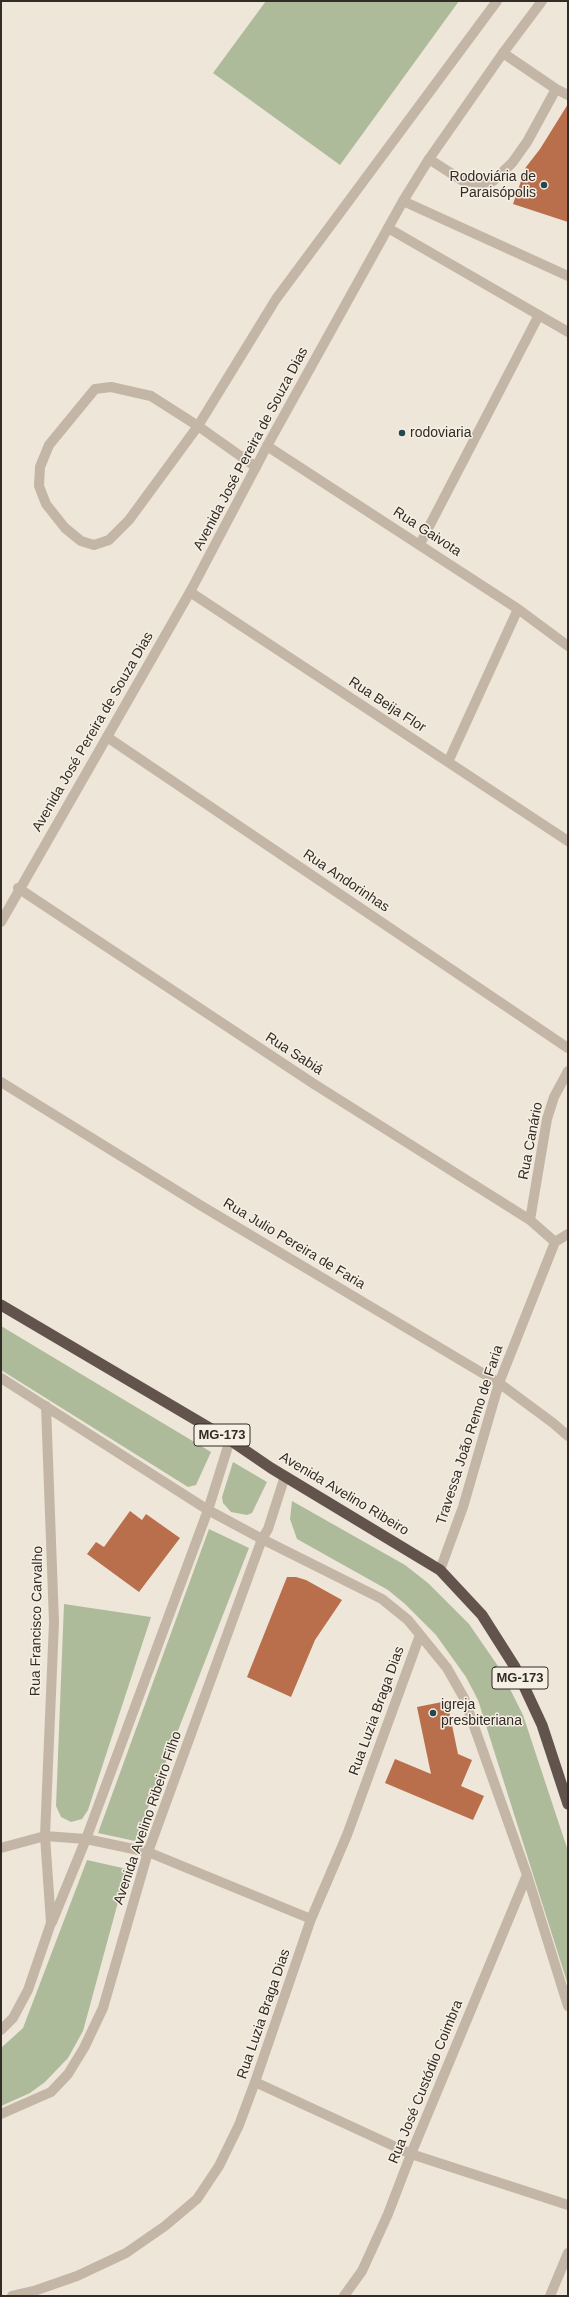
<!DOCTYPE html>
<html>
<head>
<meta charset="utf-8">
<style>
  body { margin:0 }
  #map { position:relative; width:569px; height:2297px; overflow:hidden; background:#eee6d9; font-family:Arial,sans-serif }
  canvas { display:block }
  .frame { position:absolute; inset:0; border:2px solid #322b26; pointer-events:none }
</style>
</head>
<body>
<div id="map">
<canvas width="569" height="2297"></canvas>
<div class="frame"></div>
</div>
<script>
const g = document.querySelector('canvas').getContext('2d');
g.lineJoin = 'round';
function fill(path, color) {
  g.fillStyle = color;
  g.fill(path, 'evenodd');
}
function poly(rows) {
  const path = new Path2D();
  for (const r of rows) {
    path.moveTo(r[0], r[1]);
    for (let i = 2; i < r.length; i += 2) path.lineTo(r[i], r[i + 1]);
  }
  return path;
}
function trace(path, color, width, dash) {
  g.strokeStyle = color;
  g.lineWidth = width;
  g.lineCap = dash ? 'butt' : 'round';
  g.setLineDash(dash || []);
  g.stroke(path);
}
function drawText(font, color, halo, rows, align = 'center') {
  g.font = font + ' Arial,sans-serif';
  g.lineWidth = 3;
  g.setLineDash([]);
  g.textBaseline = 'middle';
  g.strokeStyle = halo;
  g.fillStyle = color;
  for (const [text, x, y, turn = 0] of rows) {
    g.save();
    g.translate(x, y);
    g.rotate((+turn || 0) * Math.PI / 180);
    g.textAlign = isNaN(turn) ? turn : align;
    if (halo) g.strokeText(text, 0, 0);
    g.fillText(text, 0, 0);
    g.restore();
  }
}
fill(poly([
  [266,1,459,1,340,165,213,73],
  [1,1326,211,1452,196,1485,188,1487,1,1370],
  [233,1462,267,1482,252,1513,247,1515,231,1512,223,1503,222,1497],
  [292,1501,405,1565,428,1583,469,1624,500,1669,523,1715,568,1851,568,1985,478,1700,466,1677,436,1635,405,1604,388,1590,297,1539,290,1519],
  [209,1529,249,1548,135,1841,98,1833],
  [64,1604,151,1617,88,1810,82,1819,71,1822,61,1817,56,1806],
  [87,1860,127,1869,83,2031,68,2058,45,2082,30,2093,1,2106,1,2048,23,2028]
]), '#aebb9b');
fill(poly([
  [568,104,568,222,513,204,526,167,540,149],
  [130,1511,142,1520,146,1514,180,1538,139,1592,87,1554,96,1542,104,1547],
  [287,1577,296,1577,306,1580,342,1600,315,1640,291,1697,247,1677],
  [447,1701,458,1754,472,1760,461,1786,484,1796,473,1820,385,1783,395,1759,431,1774,417,1707]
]), '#b96f4c');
trace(poly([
  [503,53,556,89,568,95],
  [429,159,463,181,482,183,493,181,512,163,527,142,556,89],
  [403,201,568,276],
  [198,426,151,396,111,387,95,389,49,445,40,467,39,486,46,504,65,528,81,541,94,545,109,540,129,520,198,426,276,299,497,1]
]), '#c4b6a6', 10);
trace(poly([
  [388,228,568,332],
  [198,426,256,467],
  [267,446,518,609,568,646],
  [420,544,539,315],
  [190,592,568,841],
  [107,737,568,1048],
  [448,762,518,609],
  [18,888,314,1084,530,1220,555,1242],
  [1,1082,200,1205,499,1383,553,1423,568,1436],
  [530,1220,547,1119,554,1097,568,1071],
  [555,1242,568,1234],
  [1,1378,208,1510,262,1539,148,1852,103,2008,84,2048,68,2074,51,2092,1,2114],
  [285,1476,268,1529,262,1539,382,1599,408,1620,447,1668,464,1698,527,1875,568,2006],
  [440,1570,463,1507,499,1383,555,1242],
  [1,1848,45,1836,86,1839,148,1852,311,1919],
  [52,1922,86,1839,208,1510,230,1440],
  [1,2030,13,2018,28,1990,51,1923,45,1836,54,1622,46,1406],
  [255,2082,411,2154,568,2205],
  [12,2296,34,2291,77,2276,126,2253,165,2226,197,2199,219,2166,239,2125,255,2082,311,1919,347,1835,420,1635],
  [344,2296,362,2271,388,2214,411,2154,527,1875],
  [550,2296,568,2253]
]), '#c4b6a6', 10);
trace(poly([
  [1,922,190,592,267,446,403,201,429,159,503,53,542,1]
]), '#c4b6a6', 10);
trace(poly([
  [1,1305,230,1440,271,1468,440,1570,482,1615,515,1667,542,1725,568,1804]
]), '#62544c', 11);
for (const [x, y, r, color] of [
  [544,185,4,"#20484e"],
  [402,433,4,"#20484e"],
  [433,1713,4,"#20484e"]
]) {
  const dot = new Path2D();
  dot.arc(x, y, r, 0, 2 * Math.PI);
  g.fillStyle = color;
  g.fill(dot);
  trace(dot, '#f6efe4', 1.5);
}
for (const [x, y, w] of [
  [222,1435,56],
  [520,1678,56]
]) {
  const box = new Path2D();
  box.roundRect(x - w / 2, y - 11, w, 22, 3);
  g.fillStyle = '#f6efe4';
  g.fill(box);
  trace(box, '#322b26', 1);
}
drawText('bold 13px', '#322b26', null, [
  ["MG-173",222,1435],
  ["MG-173",520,1678]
]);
drawText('14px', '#322b26', '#f6efe4', [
  ["Rodoviária de",536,177,"right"],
  ["Paraisópolis",536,193,"right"],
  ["rodoviaria",410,433],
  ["igreja",441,1705],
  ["presbiteriana",441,1721]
], 'left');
drawText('14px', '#322b26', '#f6efe4', [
  ["Avenida José Pereira de Souza Dias",251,449,-62],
  ["Rua Gaivota",427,532,33],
  ["Rua Beija Flor",387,705,33],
  ["Avenida José Pereira de Souza Dias",93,732,-60],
  ["Rua Andorinhas",346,881,34],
  ["Rua Sabiá",294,1054,33],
  ["Rua Canário",531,1141,-79],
  ["Rua Julio Pereira de Faria",294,1244,31],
  ["Travessa João Remo de Faria",470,1435,-72],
  ["Avenida Avelino Ribeiro",344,1494,31],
  ["Rua Francisco Carvalho",37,1621,-89],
  ["Rua Luzia Braga Dias",377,1711,-70],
  ["Avenida Avelino Ribeiro Filho",148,1818,-71],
  ["Rua Luzia Braga Dias",264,2014,-71],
  ["Rua José Custódio Coimbra",426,2082,-68]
]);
</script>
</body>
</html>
